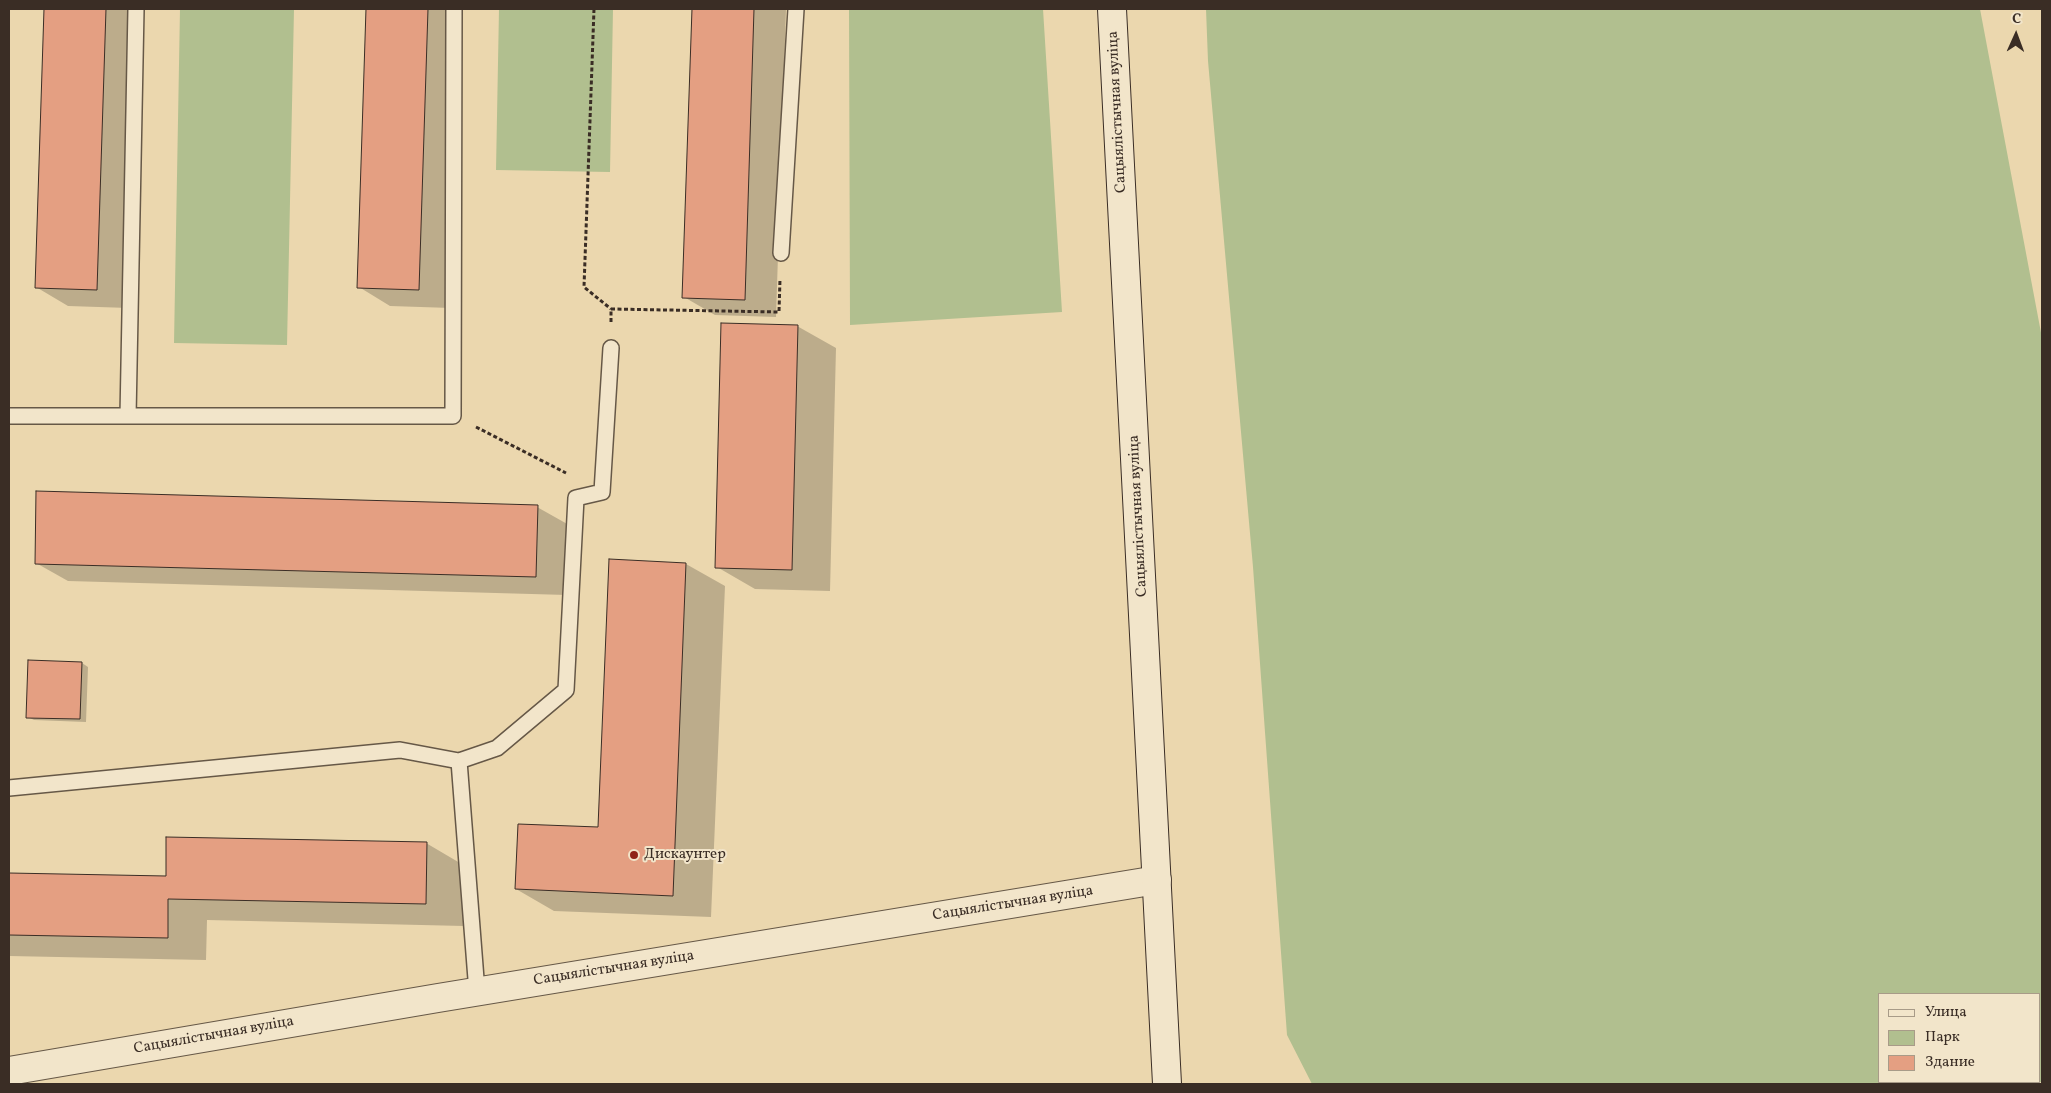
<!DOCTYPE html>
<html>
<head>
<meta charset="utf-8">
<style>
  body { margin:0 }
  #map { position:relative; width:2051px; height:1093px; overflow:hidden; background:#ebd7ae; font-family:Vollkorn,serif }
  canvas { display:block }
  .frame { position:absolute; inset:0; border:10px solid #3a2d25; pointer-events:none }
  .legend { position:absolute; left:1878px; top:993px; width:162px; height:90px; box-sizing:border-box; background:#f2e5ca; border:1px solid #a89b88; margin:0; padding:6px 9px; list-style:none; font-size:15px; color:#3a2d25 }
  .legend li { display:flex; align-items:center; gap:10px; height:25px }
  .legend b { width:25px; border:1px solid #a89b88 }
  .north { position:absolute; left:1991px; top:10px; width:50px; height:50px; -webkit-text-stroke:4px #f2e5ca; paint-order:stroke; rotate:2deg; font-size:14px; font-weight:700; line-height:20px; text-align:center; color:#3a2d25 }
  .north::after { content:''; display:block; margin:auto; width:18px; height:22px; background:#3a2d25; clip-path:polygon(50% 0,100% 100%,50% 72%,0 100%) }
</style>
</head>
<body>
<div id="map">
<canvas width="2051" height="1093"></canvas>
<div class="frame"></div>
<ul class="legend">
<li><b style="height:6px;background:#f2e5ca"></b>Улица</li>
<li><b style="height:14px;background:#b1bf8f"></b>Парк</li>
<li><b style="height:14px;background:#e49f82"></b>Здание</li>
</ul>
<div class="north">С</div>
</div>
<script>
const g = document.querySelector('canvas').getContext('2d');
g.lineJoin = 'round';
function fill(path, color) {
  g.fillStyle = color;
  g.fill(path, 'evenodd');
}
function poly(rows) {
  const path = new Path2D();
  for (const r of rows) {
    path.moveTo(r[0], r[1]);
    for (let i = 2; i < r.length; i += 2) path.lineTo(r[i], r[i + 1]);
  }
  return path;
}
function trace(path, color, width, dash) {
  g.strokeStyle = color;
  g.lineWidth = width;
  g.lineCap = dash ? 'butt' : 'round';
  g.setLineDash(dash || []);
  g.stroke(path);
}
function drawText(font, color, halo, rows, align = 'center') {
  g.font = font + ' Vollkorn,serif';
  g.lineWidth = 4;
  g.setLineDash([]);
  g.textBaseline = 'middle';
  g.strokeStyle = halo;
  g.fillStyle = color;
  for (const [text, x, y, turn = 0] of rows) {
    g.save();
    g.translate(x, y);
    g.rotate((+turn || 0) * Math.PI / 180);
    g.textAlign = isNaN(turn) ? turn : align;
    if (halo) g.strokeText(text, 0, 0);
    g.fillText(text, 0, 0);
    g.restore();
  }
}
fill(poly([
  [180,9,294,9,287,345,174,343],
  [499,9,613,9,610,172,496,170],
  [849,9,1043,9,1062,312,850,325],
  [1206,9,1980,9,2042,338,2042,1082,2011,1084,1312,1084,1287,1035,1253,567,1208,61],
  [1880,994,2040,994,2040,1082,1880,1082]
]), '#b1bf8f');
fill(poly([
  [45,9,138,9,129,308,68,306,36,287],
  [367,9,460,9,451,308,390,306,359,287],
  [693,9,786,9,776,317,715,315,684,297],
  [797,326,836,348,830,591,755,589,717,567],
  [537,507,569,525,567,595,68,581,36,563],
  [611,561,686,564,725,586,711,917,554,911,516,889,600,828],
  [82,663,88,667,86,722,34,720,28,717],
  [426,843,465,866,464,926,207,920,206,960,9,956,9,874,167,877]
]), '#0003');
const building = poly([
  [44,9,106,9,97,290,35,288,44,9],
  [366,9,428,9,419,290,357,288,366,9],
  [692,9,754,9,745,300,682,298,692,9],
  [721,323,798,325,792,570,715,568,721,323],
  [36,491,538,505,536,577,35,564,36,491],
  [609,559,686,563,673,896,515,889,518,824,598,827,609,559],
  [28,660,82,662,80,719,26,718,28,660],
  [166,837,427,842,426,904,168,899,168,938,9,935,9,873,166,876,166,837]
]);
fill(building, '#e49f82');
trace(building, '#3a2d25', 1);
const service = poly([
  [781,253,796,9],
  [9,416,453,416,454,9],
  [128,416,136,9],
  [459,761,497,748,566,690,576,498,602,492,611,348],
  [9,788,400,750,459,761,477,992]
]);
const minor = poly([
  [9,1071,438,998,1157,880]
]);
const secondary = poly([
  [1112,9,1167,1084]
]);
trace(service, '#665847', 18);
trace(minor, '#665847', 30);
trace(secondary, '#3a2d25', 30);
trace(poly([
  [594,9,584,287,611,309],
  [611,322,611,309,779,312,780,279],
  [476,427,566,473]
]), '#3a2d25', 3, [4, 2.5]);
trace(service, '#f2e5ca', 15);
trace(minor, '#f2e5ca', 28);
trace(secondary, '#f2e5ca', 28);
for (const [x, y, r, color] of [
  [634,855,5,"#8f2418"]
]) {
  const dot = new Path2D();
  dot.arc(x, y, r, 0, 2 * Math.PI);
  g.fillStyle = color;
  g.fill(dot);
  trace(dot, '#f2e5ca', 2);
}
drawText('15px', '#3a2d25', '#f2e5ca', [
  ["Сацыялістычная вуліца",1118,112,-93],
  ["Сацыялістычная вуліца",1139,516,-93],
  ["Сацыялістычная вуліца",1013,904,-9],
  ["Сацыялістычная вуліца",614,969,-9],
  ["Сацыялістычная вуліца",214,1036,-10]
]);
drawText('15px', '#3a2d25', '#f2e5ca', [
  ["Дискаунтер",644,855]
], 'left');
</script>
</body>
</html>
